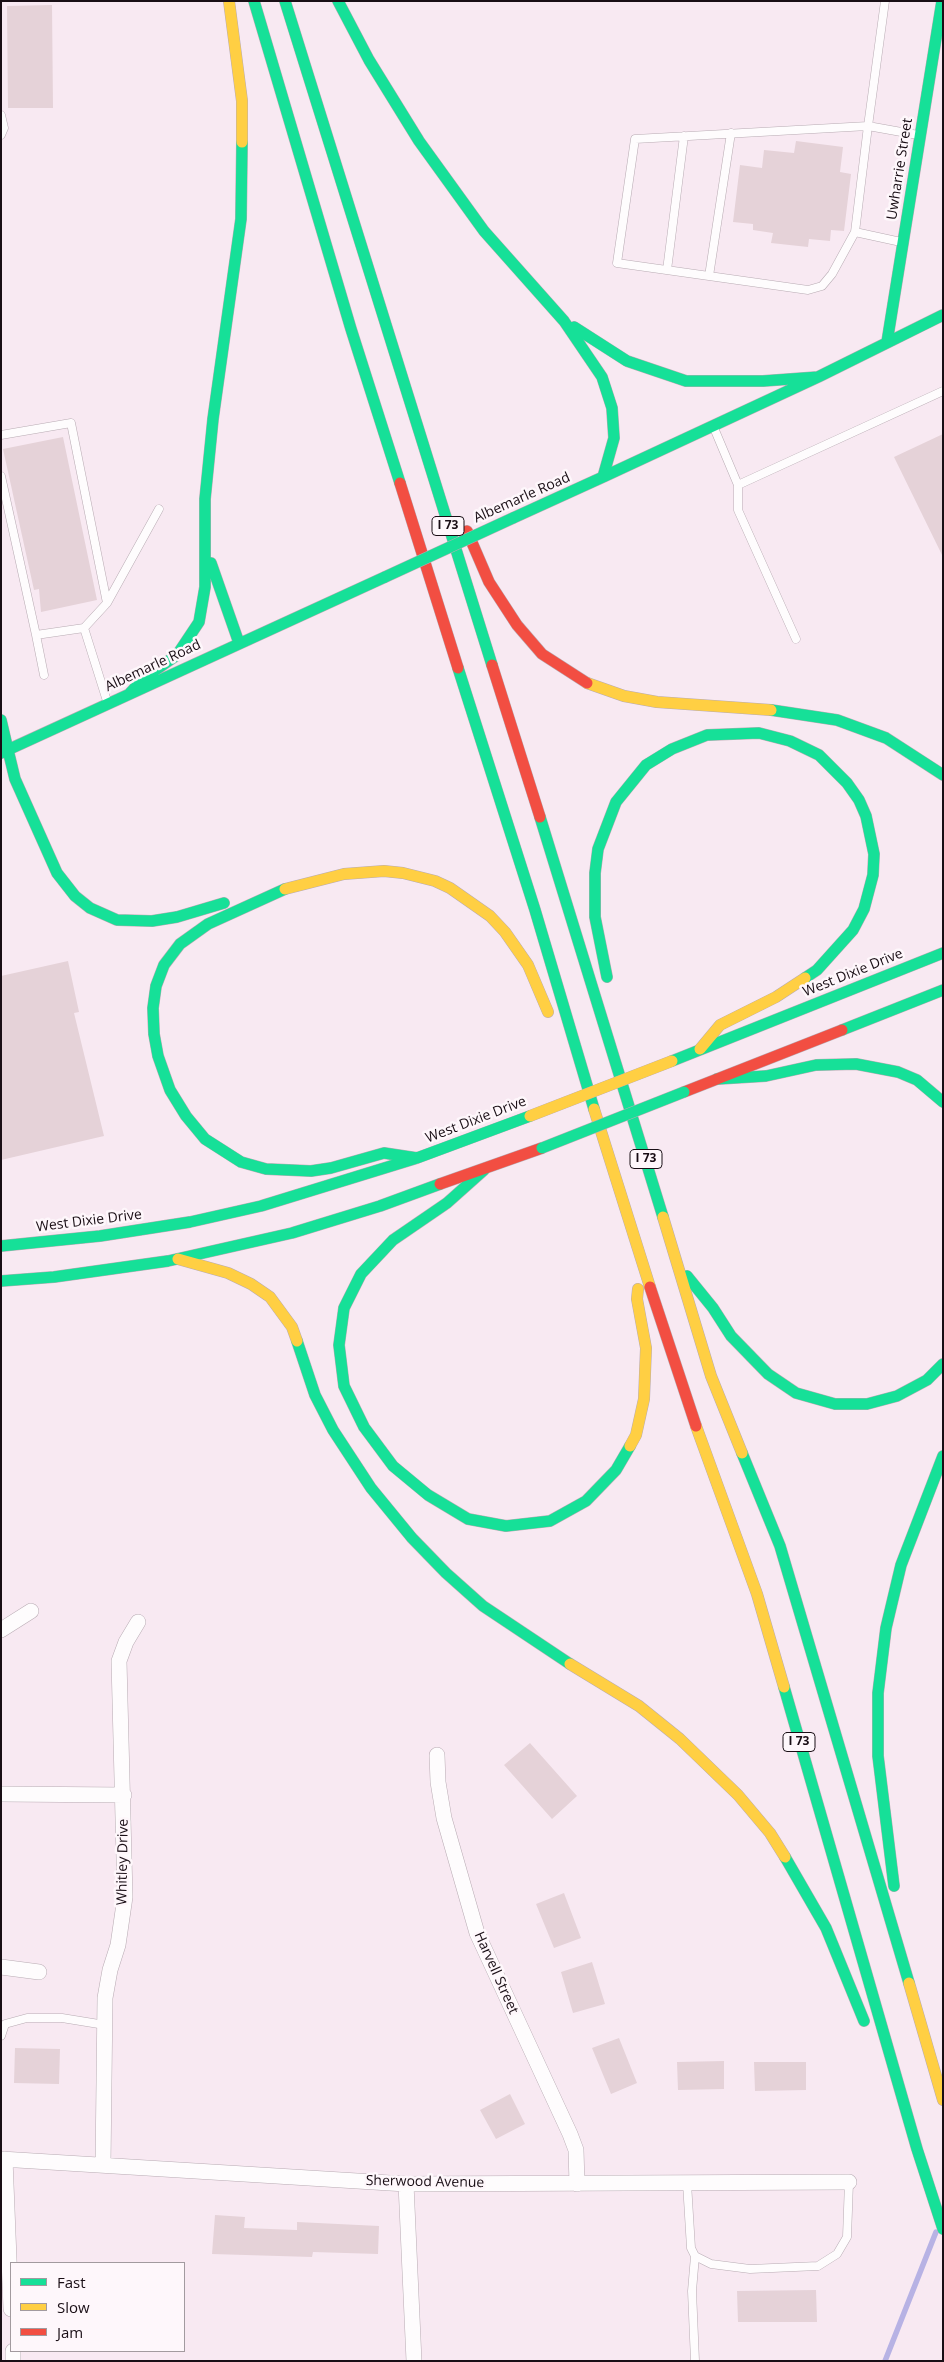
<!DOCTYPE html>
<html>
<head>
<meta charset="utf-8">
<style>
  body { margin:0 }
  #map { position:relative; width:944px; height:2362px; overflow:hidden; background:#f8e9f2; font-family:"Open Sans",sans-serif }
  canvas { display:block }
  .frame { position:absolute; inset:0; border:2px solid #190e15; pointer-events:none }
  .legend { position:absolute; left:10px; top:2262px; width:175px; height:90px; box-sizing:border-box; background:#fef7fb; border:1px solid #a29a9f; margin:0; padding:6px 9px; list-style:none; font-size:15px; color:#190e15 }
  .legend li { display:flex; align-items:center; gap:10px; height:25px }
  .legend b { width:25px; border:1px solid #a29a9f }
</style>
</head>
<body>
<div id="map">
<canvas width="944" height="2362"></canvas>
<div class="frame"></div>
<ul class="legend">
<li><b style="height:6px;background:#16e098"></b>Fast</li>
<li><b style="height:6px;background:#ffcf43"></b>Slow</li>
<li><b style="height:6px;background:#f24e42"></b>Jam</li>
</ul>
</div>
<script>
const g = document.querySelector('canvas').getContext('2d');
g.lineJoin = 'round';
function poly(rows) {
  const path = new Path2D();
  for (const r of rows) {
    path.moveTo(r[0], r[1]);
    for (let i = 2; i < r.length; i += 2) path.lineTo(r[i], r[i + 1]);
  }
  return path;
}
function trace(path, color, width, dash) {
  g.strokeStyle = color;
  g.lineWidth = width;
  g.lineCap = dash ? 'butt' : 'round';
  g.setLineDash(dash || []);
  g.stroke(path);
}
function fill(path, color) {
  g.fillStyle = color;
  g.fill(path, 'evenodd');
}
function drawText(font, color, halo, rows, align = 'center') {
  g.font = font + ' "Open Sans",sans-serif';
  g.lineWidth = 5;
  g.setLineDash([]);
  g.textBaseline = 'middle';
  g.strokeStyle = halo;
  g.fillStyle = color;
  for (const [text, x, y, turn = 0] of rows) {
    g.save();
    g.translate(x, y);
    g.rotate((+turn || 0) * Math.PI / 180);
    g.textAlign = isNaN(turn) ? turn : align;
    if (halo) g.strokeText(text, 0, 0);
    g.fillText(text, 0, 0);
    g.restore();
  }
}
trace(poly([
  [885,2361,936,2232]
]), '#b7b2e4', 5.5);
fill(poly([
  [52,5,53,108,8,108,7,6],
  [796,141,843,147,840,172,851,174,844,231,831,230,830,241,809,239,808,247,771,243,773,233,753,230,753,224,733,222,740,165,762,168,764,150,794,153],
  [943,434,943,557,894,457],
  [63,437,97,600,41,612,39,589,34,590,3,449],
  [68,961,79,1012,74,1013,104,1136,1,1160,1,976],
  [530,1743,577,1796,552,1819,504,1765],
  [564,1893,581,1938,554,1948,536,1904],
  [592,1962,605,2004,573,2013,561,1972],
  [619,2038,637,2083,611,2094,592,2048],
  [15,2048,60,2049,59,2084,14,2083],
  [724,2061,724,2089,678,2090,677,2062],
  [754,2062,806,2062,806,2090,755,2091],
  [510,2094,525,2124,496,2139,480,2110],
  [215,2215,245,2217,244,2228,297,2230,297,2222,379,2226,378,2254,313,2252,312,2257,212,2254],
  [816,2290,817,2322,738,2322,737,2291]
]), '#e5d2d8');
const lane = poly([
  [885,1,868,126,918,135],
  [1,115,4,128,1,135],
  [855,232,832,274,822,286,808,290,617,263,635,139,868,126,855,232,901,242],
  [667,270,684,136],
  [709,276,731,133],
  [714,428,738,485,943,391],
  [1,435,71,423,107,603,84,628],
  [1,476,36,635,84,628,107,701],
  [738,485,738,510,796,639],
  [107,603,159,509],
  [36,635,44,675],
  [1,2036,5,2024,27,2018,62,2018,105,2025],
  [687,2183,691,2248,695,2256,711,2264,750,2269,818,2266,837,2254,847,2237,849,2182],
  [695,2361,692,2291,695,2256]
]);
const street = poly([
  [1,1630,31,1611],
  [437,1755,438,1782,444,1818,477,1933,570,2134,576,2150,577,2184],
  [1,1794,124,1795],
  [1,1967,39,1972],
  [1,2159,406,2184,849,2182],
  [5,2159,11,2309],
  [103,2165,105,1998,110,1970,118,1945,125,1897,119,1661,126,1642,138,1622],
  [406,2184,414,2361],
  [13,2351,13,2361]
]);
const fast = poly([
  [254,1,351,329,400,483],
  [285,1,492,665],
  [338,1,369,60,419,141,484,231,564,321,602,377,612,408,614,438,603,477],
  [574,327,627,361,686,381,763,381,818,377],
  [887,342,942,1],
  [603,477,818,377,943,315],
  [513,518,603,477],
  [211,563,239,643],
  [458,668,535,910,594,1109],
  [130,693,144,678,177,655,199,622,205,587,205,499,213,419,241,219,242,142],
  [771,710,837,720,886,738,943,775],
  [1,720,8,750],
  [8,750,15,779,57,873,75,896,90,908,117,920,152,921,177,917,224,903],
  [1,753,385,577],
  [540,817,663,1217],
  [285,889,208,924,180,944,164,965,156,986,153,1008,154,1034,158,1056,170,1090,186,1116,205,1139,241,1162,266,1169,311,1171,331,1168,384,1153,417,1158],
  [607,977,595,917,595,873,598,849,616,802,646,765,672,749,707,735,759,733,790,741,819,755,847,783,859,800,866,816,874,854,873,875,864,909,853,930,817,970,805,978],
  [842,1030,943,990],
  [672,1061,943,953],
  [717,1079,766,1076,816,1065,856,1064,898,1072,917,1080,943,1102],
  [484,1170,447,1203,393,1240,361,1274,344,1308,339,1345,344,1386,364,1427,393,1466,428,1495,468,1519,506,1526,550,1521,586,1501,616,1470,630,1446],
  [1,1246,100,1236,190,1222,261,1206,417,1158,530,1116],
  [687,1276,713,1308,731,1336,768,1374,796,1393,835,1404,867,1404,897,1396,927,1380,943,1364],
  [1,1281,54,1277,168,1261,292,1233,380,1206,440,1184],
  [297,1341,315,1395,333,1430,371,1488,412,1538,446,1573,483,1606,570,1664],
  [742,1453,780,1546,909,1983],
  [784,1687,917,2149,943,2229],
  [785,1857,826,1928,864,2021],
  [894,1886,878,1756,878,1693,886,1628,901,1565,943,1456]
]);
const slow = poly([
  [229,1,242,101,242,142],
  [587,683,624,696,657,702,771,710],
  [285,889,344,874,384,871,403,873,435,881,450,888,490,916,505,932,528,965,548,1012],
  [700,1049,720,1025,776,997,805,978],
  [594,1109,650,1287],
  [663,1217,711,1376,742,1453],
  [178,1259,228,1273,251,1284,270,1297,292,1327,297,1341],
  [696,1426,757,1594,784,1687],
  [630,1446,636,1435,644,1399,646,1348,637,1299,638,1289],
  [570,1664,639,1706,680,1739,738,1795,770,1833,785,1857],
  [909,1983,943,2100]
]);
const jam = poly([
  [400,483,458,668],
  [467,531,489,582,517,625,542,654,587,683],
  [492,665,540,817],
  [684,1092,842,1030],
  [440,1184,542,1148],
  [650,1287,696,1426]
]);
trace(lane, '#b8abb3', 9);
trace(street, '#b8abb3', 16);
trace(fast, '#b8abb3', 12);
trace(slow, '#b8abb3', 12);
trace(jam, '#b8abb3', 12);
trace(lane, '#fefcfd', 8);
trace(street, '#fefcfd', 15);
trace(fast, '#16e098', 11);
trace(slow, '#ffcf43', 11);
trace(jam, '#f24e42', 11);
const fastBridge = poly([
  [385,577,513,518],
  [542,1148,684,1092]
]);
const slowBridge = poly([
  [530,1116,672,1061]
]);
trace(fastBridge, '#b8abb3', 12, []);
trace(slowBridge, '#b8abb3', 12, []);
trace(fastBridge, '#16e098', 11);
trace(slowBridge, '#ffcf43', 11);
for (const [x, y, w] of [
  [448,526,32],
  [646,1159,32],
  [799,1742,32]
]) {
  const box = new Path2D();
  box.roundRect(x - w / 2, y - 9.5, w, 19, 4);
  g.fillStyle = '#fef7fb';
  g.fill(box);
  trace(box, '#190e15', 1);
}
drawText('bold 12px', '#190e15', null, [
  ["I 73",448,526],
  ["I 73",646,1159],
  ["I 73",799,1742]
]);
drawText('14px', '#190e15', '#fef7fb', [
  ["Uwharrie Street",900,169,-81],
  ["Albemarle Road",522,498,-24],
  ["Albemarle Road",153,666,-25],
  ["West Dixie Drive",853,973,-22],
  ["West Dixie Drive",476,1120,-21],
  ["West Dixie Drive",89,1221,-7],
  ["Whitley Drive",123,1862,-89],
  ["Harvell Street",496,1973,66],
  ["Sherwood Avenue",425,2182,1]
]);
</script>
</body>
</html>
